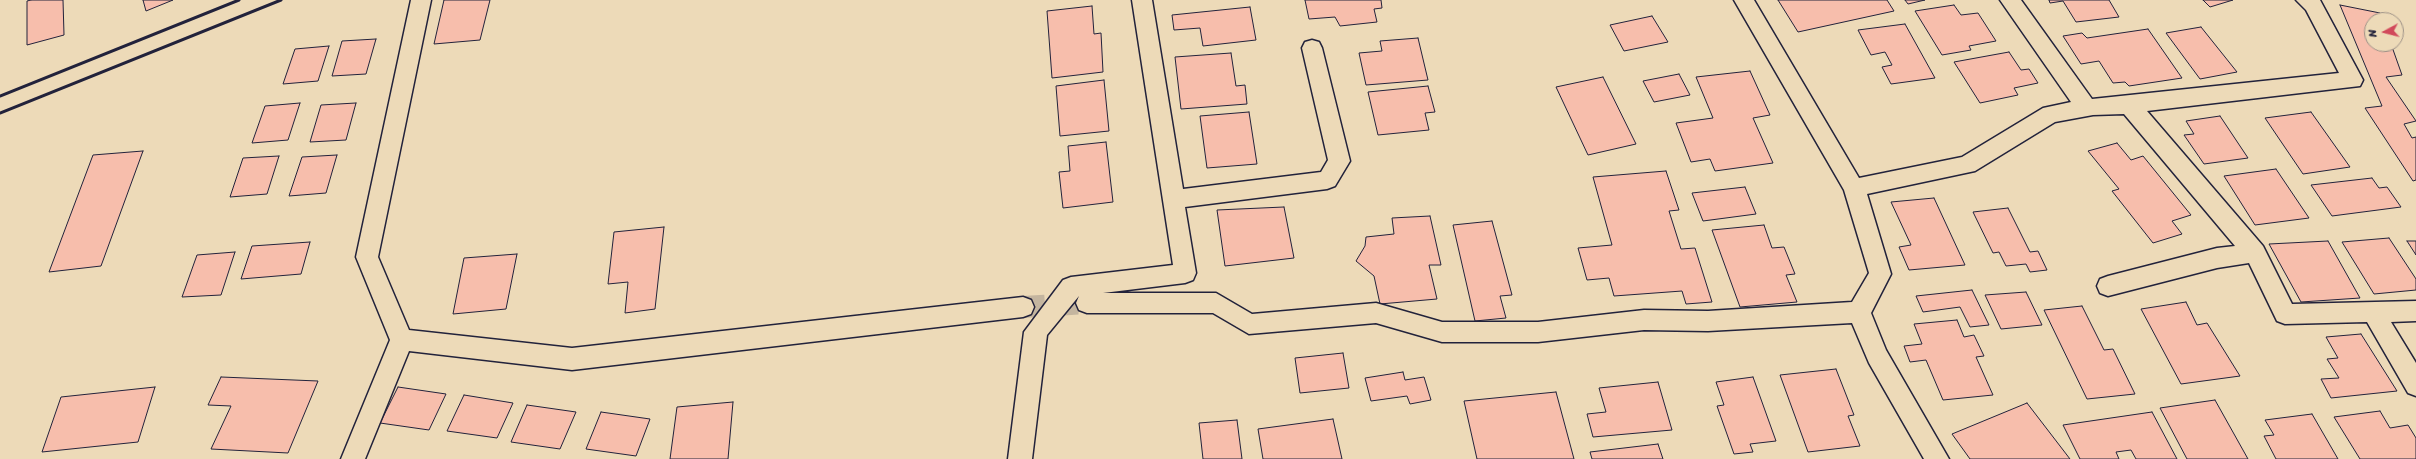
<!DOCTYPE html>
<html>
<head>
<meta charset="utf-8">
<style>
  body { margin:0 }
  #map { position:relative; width:2416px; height:459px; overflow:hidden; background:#eddab8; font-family:Sriracha,sans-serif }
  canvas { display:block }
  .north { position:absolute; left:2364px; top:12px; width:40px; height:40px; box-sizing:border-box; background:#eddab8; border:1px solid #9c9086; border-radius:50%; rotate:263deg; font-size:11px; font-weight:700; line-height:16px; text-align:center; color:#22223b }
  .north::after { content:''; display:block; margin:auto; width:14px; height:18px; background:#d1495b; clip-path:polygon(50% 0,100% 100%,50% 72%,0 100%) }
</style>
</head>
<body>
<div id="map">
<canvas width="2416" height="459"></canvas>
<div class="north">N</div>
</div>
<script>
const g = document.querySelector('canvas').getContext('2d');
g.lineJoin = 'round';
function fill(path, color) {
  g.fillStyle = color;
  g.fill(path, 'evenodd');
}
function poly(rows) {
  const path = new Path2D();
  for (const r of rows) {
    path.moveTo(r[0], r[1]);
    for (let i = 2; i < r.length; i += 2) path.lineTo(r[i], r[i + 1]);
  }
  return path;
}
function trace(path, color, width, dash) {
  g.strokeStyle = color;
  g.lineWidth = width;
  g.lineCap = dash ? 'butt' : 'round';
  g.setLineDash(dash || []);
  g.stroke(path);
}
const building = poly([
  [31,0,63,0,64,35,27,45,27,1,31,0],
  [143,0,173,0,146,11,143,0],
  [444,0,490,0,480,40,434,44,444,0],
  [1305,0,1381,0,1382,8,1374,9,1377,22,1340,26,1335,17,1309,19,1305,0],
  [1778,0,1887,0,1894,11,1798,32,1778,0],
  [1905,0,1925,0,1908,4,1905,0],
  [2049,0,2109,0,2119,17,2076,22,2063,1,2050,3,2049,0],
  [2203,0,2233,0,2210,7,2203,0],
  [1954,5,1961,15,1978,13,1996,41,1969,46,1971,50,1942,55,1915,11,1954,5],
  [2340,5,2380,13,2382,20,2372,20,2372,44,2391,44,2402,75,2386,77,2416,121,2404,124,2412,138,2416,137,2416,180,2413,181,2365,108,2382,106,2340,5],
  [1092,6,1094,34,1101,33,1103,72,1052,78,1047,11,1092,6],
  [1250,7,1256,40,1203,46,1200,28,1174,30,1172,15,1250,7],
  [1652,16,1668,42,1624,51,1610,25,1652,16],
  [1905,24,1935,78,1891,84,1882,67,1892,65,1885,52,1871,55,1858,30,1905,24],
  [2201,27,2237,72,2200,79,2166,33,2201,27],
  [2148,29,2182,78,2129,86,2125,82,2113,83,2099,61,2081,64,2063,36,2082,33,2087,38,2148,29],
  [1418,38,1428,80,1366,85,1359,53,1382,51,1380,41,1418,38],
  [376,39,366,74,332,76,342,41,376,39],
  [329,46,318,81,283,84,295,49,329,46],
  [2009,52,2021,70,2029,69,2038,83,2014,88,2018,95,1980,103,1954,62,2009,52],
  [1231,53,1236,86,1245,85,1247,104,1181,109,1175,57,1231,53],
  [1750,71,1770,115,1753,118,1773,163,1715,171,1710,159,1691,162,1676,123,1713,118,1696,77,1750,71],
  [1679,74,1690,95,1654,102,1643,81,1679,74],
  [1603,77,1636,144,1588,155,1556,87,1603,77],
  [1104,80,1109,131,1060,136,1056,86,1104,80],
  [1428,86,1435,112,1425,113,1429,130,1378,135,1368,92,1428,86],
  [300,103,288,140,252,143,265,106,300,103],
  [356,103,346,140,310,142,321,105,356,103],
  [1249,112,1257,164,1207,168,1200,116,1249,112],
  [2311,112,2350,167,2303,174,2265,118,2311,112],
  [2220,116,2248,158,2204,164,2184,135,2194,134,2186,121,2220,116],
  [1106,142,1113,202,1063,208,1059,172,1070,171,1068,146,1106,142],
  [2117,143,2131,160,2143,156,2191,215,2172,221,2182,234,2153,243,2112,191,2119,189,2088,151,2117,143],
  [143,151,101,266,49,272,93,155,143,151],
  [337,155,326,193,289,196,302,157,337,155],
  [279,156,267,194,230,197,243,158,279,156],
  [2276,169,2309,218,2255,225,2224,176,2276,169],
  [1666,171,1679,210,1669,211,1681,249,1695,248,1712,302,1686,304,1682,291,1614,296,1609,278,1587,280,1578,248,1612,245,1593,177,1666,171],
  [2372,178,2379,188,2387,187,2401,207,2332,216,2311,185,2372,178],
  [1745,187,1756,214,1703,221,1692,193,1745,187],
  [1934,198,1965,265,1909,270,1899,247,1911,245,1891,202,1934,198],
  [1284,207,1294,258,1225,266,1217,210,1284,207],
  [2008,208,2030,252,2038,251,2047,270,2030,272,2026,264,2006,266,1999,252,1993,253,1973,212,2008,208],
  [1430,216,1441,265,1429,265,1437,299,1380,304,1374,276,1356,261,1365,246,1366,237,1394,234,1392,218,1430,216],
  [1492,221,1512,295,1500,296,1506,318,1475,321,1453,225,1492,221],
  [1764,225,1772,248,1784,247,1795,274,1786,275,1797,302,1740,307,1712,230,1764,225],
  [664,227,655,309,625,313,628,282,608,284,614,232,664,227],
  [2389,238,2416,279,2416,290,2374,294,2342,242,2389,238],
  [2328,241,2360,298,2301,302,2269,244,2328,241],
  [2407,241,2416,241,2416,255,2407,241],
  [310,242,301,274,241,279,252,246,310,242],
  [235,252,221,295,182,297,197,255,235,252],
  [517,254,506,309,453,314,464,258,517,254],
  [1972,290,1989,325,1970,327,1960,307,1923,312,1916,296,1972,290],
  [2026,292,2042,325,2001,329,1985,295,2026,292],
  [2186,302,2197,325,2207,323,2240,376,2181,384,2141,309,2186,302],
  [2082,306,2104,350,2113,349,2135,394,2087,399,2044,310,2082,306],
  [1957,320,1964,337,1974,335,1984,356,1976,357,1993,395,1943,400,1926,360,1910,362,1904,346,1922,344,1914,324,1957,320],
  [2361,334,2397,391,2331,398,2321,379,2339,378,2327,359,2338,358,2326,337,2361,334],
  [1343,353,1349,388,1300,393,1295,358,1343,353],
  [1836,369,1854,415,1848,416,1860,446,1808,452,1780,375,1836,369],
  [1403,372,1405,380,1424,377,1431,400,1410,404,1407,396,1371,401,1365,378,1403,372],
  [221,377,318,381,288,453,211,449,231,406,208,405,221,377],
  [1753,377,1776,441,1750,444,1753,452,1734,454,1717,406,1724,405,1716,382,1753,377],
  [1658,382,1672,430,1593,437,1587,414,1606,412,1599,388,1658,382],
  [155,387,138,442,42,452,61,397,155,387],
  [398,387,446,394,429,430,380,423,398,387],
  [1556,392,1574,459,1477,459,1464,401,1556,392],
  [464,395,513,403,497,438,447,431,464,395],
  [2215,400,2248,459,2187,459,2160,408,2215,400],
  [733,402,728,459,670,459,677,407,733,402],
  [2027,403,2070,459,1970,459,1952,434,2027,403],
  [527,405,576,412,560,449,511,442,527,405],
  [2380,411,2390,428,2408,425,2416,438,2416,459,2360,459,2334,417,2380,411],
  [601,412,650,419,636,456,586,449,601,412],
  [2152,412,2177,459,2136,459,2131,450,2116,452,2119,459,2080,459,2063,425,2152,412],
  [2312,414,2338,459,2276,459,2264,436,2274,435,2265,420,2312,414],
  [1333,419,1342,459,1263,459,1258,429,1333,419],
  [1237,420,1242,459,1203,459,1199,423,1237,420],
  [1658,444,1663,459,1592,459,1590,452,1658,444]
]);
fill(building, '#f7beac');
trace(building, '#22223b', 1);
trace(poly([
  [1023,307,1087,303]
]), '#c4b59f', 22, [22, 11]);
const minor = poly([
  [411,0,431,0,378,257,409,330,572,348,1023,297,1031,300,1034,307,1031,314,1023,317,572,370,409,351,365,459,341,459,390,340,356,257,411,0],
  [1132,0,1152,0,1183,189,1321,172,1328,160,1302,48,1305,42,1312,40,1319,42,1322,48,1350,161,1335,186,1327,189,1185,207,1196,273,1193,280,1185,283,1103,293,1216,293,1252,314,1376,303,1442,322,1538,322,1644,310,1708,311,1852,302,1869,273,1844,190,1734,0,1754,0,1859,178,1962,157,2043,108,2071,102,2000,0,2021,0,2092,99,2339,73,2306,10,2296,0,2320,0,2363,80,2360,86,2147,111,2263,246,2292,304,2416,301,2416,321,2391,322,2416,363,2416,396,2408,393,2367,322,2285,324,2277,321,2249,263,2217,268,2108,296,2100,293,2097,286,2100,279,2108,276,2217,248,2235,246,2124,114,2093,115,2055,122,1975,171,1867,194,1891,274,1871,313,1886,350,1949,459,1924,459,1869,363,1852,323,1708,331,1644,330,1538,342,1442,342,1376,323,1249,334,1213,313,1087,313,1079,310,1076,303,1079,296,1047,335,1032,459,1008,459,1024,332,1063,280,1071,277,1173,265,1132,0]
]);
trace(minor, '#22223b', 3);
fill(minor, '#eddab8');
trace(poly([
  [0,96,239,0],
  [0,113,281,0]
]), '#22223b', 3);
</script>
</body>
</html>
